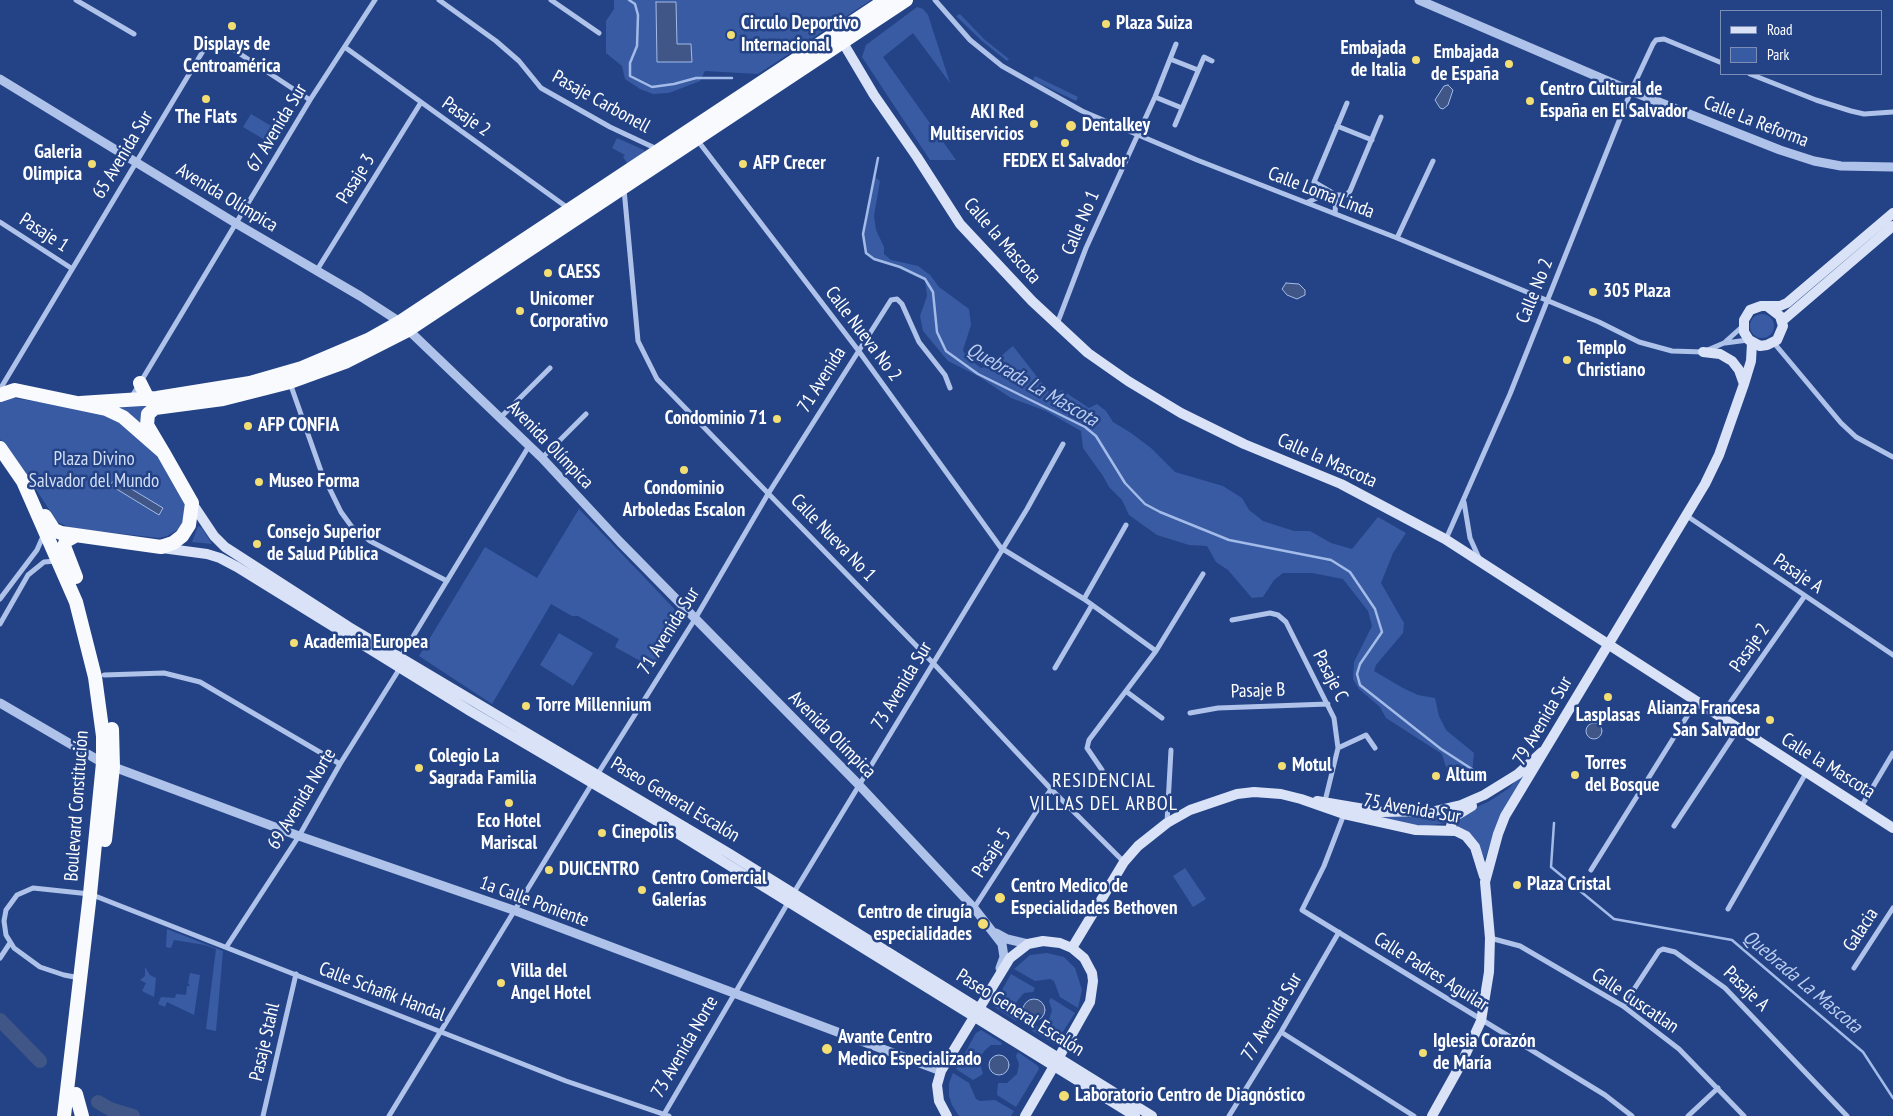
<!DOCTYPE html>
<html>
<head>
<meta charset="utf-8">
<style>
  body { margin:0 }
  #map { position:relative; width:1893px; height:1116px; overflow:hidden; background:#244386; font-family:"PT Sans Narrow",sans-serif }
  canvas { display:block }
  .legend { position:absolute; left:1720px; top:10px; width:162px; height:65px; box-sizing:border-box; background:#244386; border:1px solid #7c8eb6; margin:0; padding:6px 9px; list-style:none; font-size:15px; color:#fff }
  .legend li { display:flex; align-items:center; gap:10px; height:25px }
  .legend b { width:25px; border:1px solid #7c8eb6 }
</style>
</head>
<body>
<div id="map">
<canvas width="1893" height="1116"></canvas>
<ul class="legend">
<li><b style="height:6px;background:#d9e2f7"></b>Road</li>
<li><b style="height:14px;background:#395ba3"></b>Park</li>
</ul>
</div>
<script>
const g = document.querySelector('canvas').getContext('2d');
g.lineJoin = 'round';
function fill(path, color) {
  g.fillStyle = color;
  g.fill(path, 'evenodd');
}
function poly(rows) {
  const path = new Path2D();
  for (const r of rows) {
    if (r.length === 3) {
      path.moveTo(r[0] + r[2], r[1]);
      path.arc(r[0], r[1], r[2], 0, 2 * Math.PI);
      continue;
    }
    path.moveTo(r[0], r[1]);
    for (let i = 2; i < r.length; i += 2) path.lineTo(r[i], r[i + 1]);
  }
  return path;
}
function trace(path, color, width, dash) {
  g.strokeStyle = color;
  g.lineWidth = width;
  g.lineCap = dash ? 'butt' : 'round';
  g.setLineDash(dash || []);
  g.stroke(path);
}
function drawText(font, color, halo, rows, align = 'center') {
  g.font = font + ' "PT Sans Narrow",sans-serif';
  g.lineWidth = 5;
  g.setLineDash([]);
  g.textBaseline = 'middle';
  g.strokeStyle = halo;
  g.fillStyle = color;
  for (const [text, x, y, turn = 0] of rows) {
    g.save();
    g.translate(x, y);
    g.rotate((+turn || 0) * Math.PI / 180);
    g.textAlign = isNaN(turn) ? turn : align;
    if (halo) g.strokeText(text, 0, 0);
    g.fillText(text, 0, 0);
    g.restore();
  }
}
fill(poly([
  [614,0,871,0,758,74,705,71,700,81,669,93,653,94,640,89,625,79,622,66,606,53,606,21,614,9],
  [917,7,923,9,928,15,950,83,913,33,883,57,956,160,930,160,862,57,866,45],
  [960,14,985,40,1009,59,1007,61,982,41,956,16],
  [1035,76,1078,97,1076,101,1033,80],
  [251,114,278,130,270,143,243,127],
  [617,138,644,150,645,155,630,167,623,157,625,155,612,148],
  [875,177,880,181,874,216,876,230,884,247,884,254,891,260,918,266,930,275,939,287,969,309,971,325,963,350,967,358,973,362,981,368,989,366,1013,346,1052,396,1062,390,1089,408,1097,404,1106,411,1113,422,1131,433,1151,448,1175,472,1223,486,1242,498,1249,510,1263,521,1294,531,1310,531,1331,543,1352,549,1378,517,1406,533,1393,553,1381,583,1404,623,1403,633,1376,665,1374,671,1403,688,1418,695,1435,698,1439,716,1446,730,1474,753,1472,773,1465,776,1446,767,1442,754,1386,718,1380,707,1359,689,1353,679,1354,662,1372,626,1368,611,1343,579,1312,573,1283,573,1274,580,1263,597,1252,598,1228,570,1216,562,1207,546,1189,545,1157,535,1129,515,1122,500,1109,487,1103,476,1083,448,1081,431,1046,411,1011,398,978,376,948,361,923,331,920,316,927,296,925,279,900,267,874,259,866,253,863,234],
  [1762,326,12],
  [13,398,104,412,150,444,185,499,187,514,179,529,167,536,159,538,71,528,57,522,25,472,0,439,0,402],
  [150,403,141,423,120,408,129,407],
  [579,509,683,618,653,668,615,647,619,639,578,616,572,616,551,604,492,704,419,656,485,547,537,578],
  [198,526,202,528,212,544,192,542],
  [559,633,593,653,573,686,540,665],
  [1534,761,1490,844,1485,859,1479,847,1458,827,1457,823,1465,812,1488,802,1508,789],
  [1464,808,1446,823,1426,826,1409,826,1369,815,1419,817],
  [1185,868,1206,899,1193,907,1173,876],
  [167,929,223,951,216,1031,206,1029,216,949,205,945,174,940,171,948,166,947],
  [1047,953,1064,957,1075,968,1082,990,1078,1008,1060,997,1054,981,1050,979,1035,981,1014,969,1030,955],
  [145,967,150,975,156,978,154,997,142,991,146,983,140,980,145,976],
  [190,973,200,975,194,1015,167,1002,165,1007,158,1004,161,997,175,998,176,994,186,995,187,986,190,986,188,983],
  [1011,974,1035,988,1033,992,1024,993,1017,1001,1014,1008,1017,1018,1016,1021,993,1006],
  [1051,998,1075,1013,1055,1044,1031,1030,1033,1027,1044,1025,1049,1020,1052,1010,1049,1001],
  [981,1030,1002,1043,1001,1045,991,1045,984,1051,979,1060,983,1074,973,1080,956,1069,976,1033],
  [1018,1052,1038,1066,1039,1069,1016,1107,997,1095,998,1083,1007,1083,1017,1074,1019,1064,1016,1056],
  [953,1073,969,1083,976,1099,980,1101,995,1100,1014,1111,1011,1116,959,1116,952,1105,949,1096,949,1083]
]), '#395ba3');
const water = poly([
  [656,2,676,2,677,44,691,44,692,62,657,62,656,2],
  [1448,85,1453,90,1448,105,1443,109,1440,108,1435,100,1444,86,1448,85],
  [1286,283,1299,284,1305,290,1305,295,1297,299,1287,295,1282,289,1286,283],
  [115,479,163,508,159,515,110,485,115,479],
  [1594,731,8],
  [1034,1010,11],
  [999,1065,10]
]);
fill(water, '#405687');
trace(water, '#a3bbe9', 1);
trace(poly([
  [629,0,635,4,638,15,637,46,630,63,630,76,652,87,674,84,696,78,732,78],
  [878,158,863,234,866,253,874,259,900,267,925,279,933,292,937,332,946,351,978,374,1085,427,1096,436,1125,483,1145,504,1160,512,1229,540,1331,560,1350,572,1375,609,1382,632,1360,664,1357,674,1360,685,1441,749,1478,773],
  [1554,823,1551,867,1614,919,1732,940,1863,1052,1893,1098]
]), '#a3bbe9', 2.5);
trace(poly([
  [0,1020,40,1061],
  [98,1102,110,1109,133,1116]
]), '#405687', 14);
trace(poly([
  [76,0,134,34],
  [439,0,496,41,519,61,541,88,610,127,657,149],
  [551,0,599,33],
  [935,0,970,40,1002,66,1082,111,1197,160,1397,238,1599,322,1639,342,1672,351,1703,352,1724,343,1743,326],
  [346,48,568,208],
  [1170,59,1198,70],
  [1750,74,1816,100,1851,111,1864,114,1893,112],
  [1155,97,1182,108],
  [1347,103,1314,182,1336,195,1346,195,1350,191,1381,117],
  [1175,125,1204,57,1212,61],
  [1337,126,1372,140],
  [698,141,858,350,1001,548,1084,599,1156,651],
  [624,189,638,341,657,379,934,664,1051,789,1124,862],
  [1308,202,1319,197,1323,189],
  [1335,214,1336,195],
  [0,222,71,268],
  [1397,238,1433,161],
  [317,270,420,104],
  [1057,324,1086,248,1155,97,1176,44],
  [1725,343,1748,340],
  [1774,343,1841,423,1856,437,1893,457],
  [290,383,321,471,341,512,352,527,370,541,447,581],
  [2,386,209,41,222,42,310,100],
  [131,398,310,100,375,0],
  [501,417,550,368],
  [542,458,586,414],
  [1464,502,1470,538,1479,558],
  [1687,516,1893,655],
  [1446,539,1510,394,1631,91,1653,44,1656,40,1664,39,1722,63],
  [0,599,37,550,44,534],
  [1084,599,1126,525],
  [1232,620,1270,613,1278,615,1286,622,1334,718,1338,748,1325,801],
  [0,624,28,575,44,562,56,561],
  [400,658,529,446],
  [1055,668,1092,605],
  [104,675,164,673,200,682,340,764],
  [1127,692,1162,718],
  [1190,713,1218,708,1328,704],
  [1720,717,1804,597],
  [1338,748,1366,735,1375,748],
  [1102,770,1087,748,1089,740,1156,651,1203,574],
  [597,775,695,619,768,494,891,300,897,299,902,304,919,342,945,375,950,388],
  [1861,807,1893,753],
  [1344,814,1324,866,1302,910,1605,1095,1632,1116],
  [1167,822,1171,750],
  [1674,826,1738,729],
  [1591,870,1696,702],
  [793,894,1027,509,1063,444],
  [974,908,1051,789],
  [1728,909,1806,773],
  [1490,938,1520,946,1623,1006,1679,1049,1744,1116],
  [227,946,299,836,340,764,400,668],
  [0,958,10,943],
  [1854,968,1893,908],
  [80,978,64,975,40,967,14,948,6,935,4,921,6,910,17,895,33,888,90,894,566,1081,669,1116],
  [1623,1006,1659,951,1663,949,1675,952,1725,988,1847,1116],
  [1281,1032,1414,1116],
  [263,1116,296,974],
  [389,1116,593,782],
  [663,1116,789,901],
  [1229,1116,1281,1032,1339,932],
  [1688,1116,1718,1088]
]), '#afc2e9', 5);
trace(poly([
  [1419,0,1631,91,1780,150,1814,161,1841,166,1893,167],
  [0,79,237,224,360,296,400,322,542,458,620,542,859,785,974,908,1002,944,1004,957,1000,968],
  [0,703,103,763,299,836,516,911,941,1071],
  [996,933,1007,939,1028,944]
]), '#afc2e9', 9);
trace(poly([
  [839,36,874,95,917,157,960,224,1032,301,1088,353,1128,381,1181,413,1244,444,1341,484,1445,539,1893,828],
  [1767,306,1780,316,1783,326,1777,340,1767,345,1760,346,1749,340,1744,332,1744,320,1750,310,1761,306,1780,306,1787,303,1893,213],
  [1782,321,1893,226],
  [1703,352,1720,354,1732,361,1739,370,1744,384],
  [192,503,214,536,225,547,349,627,730,854,1152,1116],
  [162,548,207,554,220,558,237,567,470,711,672,830,1135,1116],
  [1317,801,1382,812,1435,811,1461,805,1484,795,1518,774,1542,752],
  [1450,829,1454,817,1472,806],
  [1072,948,1124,862,1138,846,1167,823,1190,810,1237,794,1254,792,1281,794,1301,799,1344,814,1416,830,1456,831,1466,836,1475,847,1484,876],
  [947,1116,939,1101,937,1085,941,1071,1010,958,1028,944,1043,941,1060,943,1072,948,1084,958,1092,973,1093,981,1090,1002,1059,1057],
  [1025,1116,1054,1066],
  [1432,1116,1461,1064,1481,1021,1489,972,1490,938,1485,882,1498,834,1505,816,1705,484,1719,455,1744,384,1751,361,1752,343]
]), '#d9e2f7', 10);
trace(poly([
  [140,383,148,399],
  [0,395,15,390,106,409,123,417,163,452,192,503,189,525,182,536,173,543,161,547,61,533,54,530,45,516],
  [80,403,157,398,250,383,302,368,368,340,400,322,886,0],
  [0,448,27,487],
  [163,452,147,425,148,414,155,408,223,399,290,382,345,362,408,330,906,0],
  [22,479,76,602,95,677,103,736,103,763,90,894,64,1116],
  [75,536,66,541,64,546,76,577],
  [105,840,113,767,112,729],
  [76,1094,82,1116]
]), '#f8fafe', 14);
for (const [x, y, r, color] of [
  [1106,24,5,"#f3de73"],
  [232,26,5,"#f3de73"],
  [731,35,5,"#f3de73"],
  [1416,60,5,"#f3de73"],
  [1509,64,5,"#f3de73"],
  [206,99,5,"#f3de73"],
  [1530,101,5,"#f3de73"],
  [1034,124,5,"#f3de73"],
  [1071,126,6,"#f3de73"],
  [1065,143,5,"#f3de73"],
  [92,164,5,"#f3de73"],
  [743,164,5,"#f3de73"],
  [548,273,5,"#f3de73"],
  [1593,292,5,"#f3de73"],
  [520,311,5,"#f3de73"],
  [1567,360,5,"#f3de73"],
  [777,419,5,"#f3de73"],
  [248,426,5,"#f3de73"],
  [684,470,5,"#f3de73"],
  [259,482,5,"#f3de73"],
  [257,544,5,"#f3de73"],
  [294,643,5,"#f3de73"],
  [1608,697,5,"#f3de73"],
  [526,706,5,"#f3de73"],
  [1770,720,5,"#f3de73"],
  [1282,766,5,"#f3de73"],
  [419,768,5,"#f3de73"],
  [1575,775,5,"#f3de73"],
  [1436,776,5,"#f3de73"],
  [509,803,5,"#f3de73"],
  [602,833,5,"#f3de73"],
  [549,870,5,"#f3de73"],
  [1517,885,5,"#f3de73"],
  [642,890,5,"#f3de73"],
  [1000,898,6,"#f3de73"],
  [983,924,6,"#f3de73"],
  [501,983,5,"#f3de73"],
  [827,1049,6,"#f3de73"],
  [1423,1053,5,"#f3de73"],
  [1064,1096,6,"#f3de73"]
]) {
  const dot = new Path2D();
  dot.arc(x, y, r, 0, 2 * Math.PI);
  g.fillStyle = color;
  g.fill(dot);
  trace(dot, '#244386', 2);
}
drawText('bold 19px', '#fff', '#244386', [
  ["Circulo Deportivo",741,24],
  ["Internacional",741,46],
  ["Plaza Suiza",1116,24],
  ["Displays de",232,45,"center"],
  ["Centroamérica",232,67,"center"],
  ["Embajada",1406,49,"right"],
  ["de Italia",1406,71,"right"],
  ["Embajada",1499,53,"right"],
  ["de España",1499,75,"right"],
  ["Centro Cultural de",1540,90],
  ["España en El Salvador",1540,112],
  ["AKI Red",1024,113,"right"],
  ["Multiservicios",1024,135,"right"],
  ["The Flats",206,118,"center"],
  ["Dentalkey",1082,126],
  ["Galeria",82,153,"right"],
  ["Olimpica",82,175,"right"],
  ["FEDEX El Salvador",1065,162,"center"],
  ["AFP Crecer",753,164],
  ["CAESS",558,273],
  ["305 Plaza",1603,292],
  ["Unicomer",530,300],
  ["Corporativo",530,322],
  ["Templo",1577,349],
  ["Christiano",1577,371],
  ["Condominio 71",767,419,"right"],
  ["AFP CONFIA",258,426],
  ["Museo Forma",269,482],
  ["Condominio",684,489,"center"],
  ["Arboledas Escalon",684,511,"center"],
  ["Consejo Superior",267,533],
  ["de Salud Pública",267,555],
  ["Academia Europea",304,643],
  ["Torre Millennium",536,706],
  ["Alianza Francesa",1760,709,"right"],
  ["San Salvador",1760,731,"right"],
  ["Lasplasas",1608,716,"center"],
  ["Colegio La",429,757],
  ["Sagrada Familia",429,779],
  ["Torres",1585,764],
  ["del Bosque",1585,786],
  ["Motul",1292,766],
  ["Altum",1446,776],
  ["Eco Hotel",509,822,"center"],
  ["Mariscal",509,844,"center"],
  ["Cinepolis",612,833],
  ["DUICENTRO",559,870],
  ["Centro Comercial",652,879],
  ["Galerías",652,901],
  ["Plaza Cristal",1527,885],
  ["Centro Medico de",1011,887],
  ["Especialidades Bethoven",1011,909],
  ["Centro de cirugía",972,913,"right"],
  ["especialidades",972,935,"right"],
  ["Villa del",511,972],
  ["Angel Hotel",511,994],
  ["Avante Centro",838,1038],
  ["Medico Especializado",838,1060],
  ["Iglesia Corazón",1433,1042],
  ["de María",1433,1064],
  ["Laboratorio Centro de Diagnóstico",1075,1096]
], 'left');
drawText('19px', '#fff', '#244386', [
  ["Pasaje Carbonell",601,102,29],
  ["Pasaje 2",466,117,35],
  ["Calle La Reforma",1756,122,21],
  ["67 Avenida Sur",277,128,-59],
  ["65 Avenida Sur",123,155,-59],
  ["Pasaje 3",356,179,-58],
  ["Calle Loma Linda",1321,193,21],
  ["Avenida Olímpica",227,198,31],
  ["Calle No 1",1081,223,-67],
  ["Pasaje 1",44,233,33],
  ["Calle la Mascota",1002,241,49],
  ["Calle No 2",1535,291,-68],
  ["Calle Nueva No 2",863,334,53],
  ["71 Avenida",822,380,-58],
  ["Avenida Olímpica",550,445,46],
  ["Calle la Mascota",1327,461,24],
  ["Calle Nueva No 1",833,538,46],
  ["Pasaje A",1798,574,34],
  ["71 Avenida Sur",669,631,-58],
  ["Pasaje 2",1750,648,-55],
  ["Pasaje C",1330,676,63],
  ["73 Avenida Sur",902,686,-59],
  ["Pasaje B",1258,691,-2],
  ["79 Avenida Sur",1543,721,-60],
  ["Avenida Olímpica",832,735,45],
  ["Calle la Mascota",1828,766,32],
  ["69 Avenida Norte",302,799,-59],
  ["Paseo General Escalón",675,800,31],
  ["Boulevard Constitución",77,806,-86],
  ["75 Avenida Sur",1412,809,10],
  ["Pasaje 5",992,853,-57],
  ["1a Calle Poniente",534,902,20],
  ["Galacia",1861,930,-57],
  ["Calle Padres Aguilar",1431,972,32],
  ["Pasaje A",1746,989,44],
  ["Calle Schafik Handal",382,992,21],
  ["Calle Cuscatlan",1635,1001,34],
  ["Paseo General Escalón",1020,1013,32],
  ["77 Avenida Sur",1272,1017,-59],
  ["Pasaje Stahl",265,1042,-77],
  ["73 Avenida Norte",685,1047,-60]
]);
drawText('19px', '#d3dff7', '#244386', [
  ["Plaza Divino",94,460],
  ["Salvador del Mundo",94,482]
]);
drawText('italic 20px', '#baccf0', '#244386', [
  ["Quebrada La Mascota",1032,385,30],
  ["Quebrada La Mascota",1802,982,40]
]);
g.letterSpacing = '1px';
drawText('20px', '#fff', '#244386', [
  ["RESIDENCIAL",1104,781],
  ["VILLAS DEL ARBOL",1104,804]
]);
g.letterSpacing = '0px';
</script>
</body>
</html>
